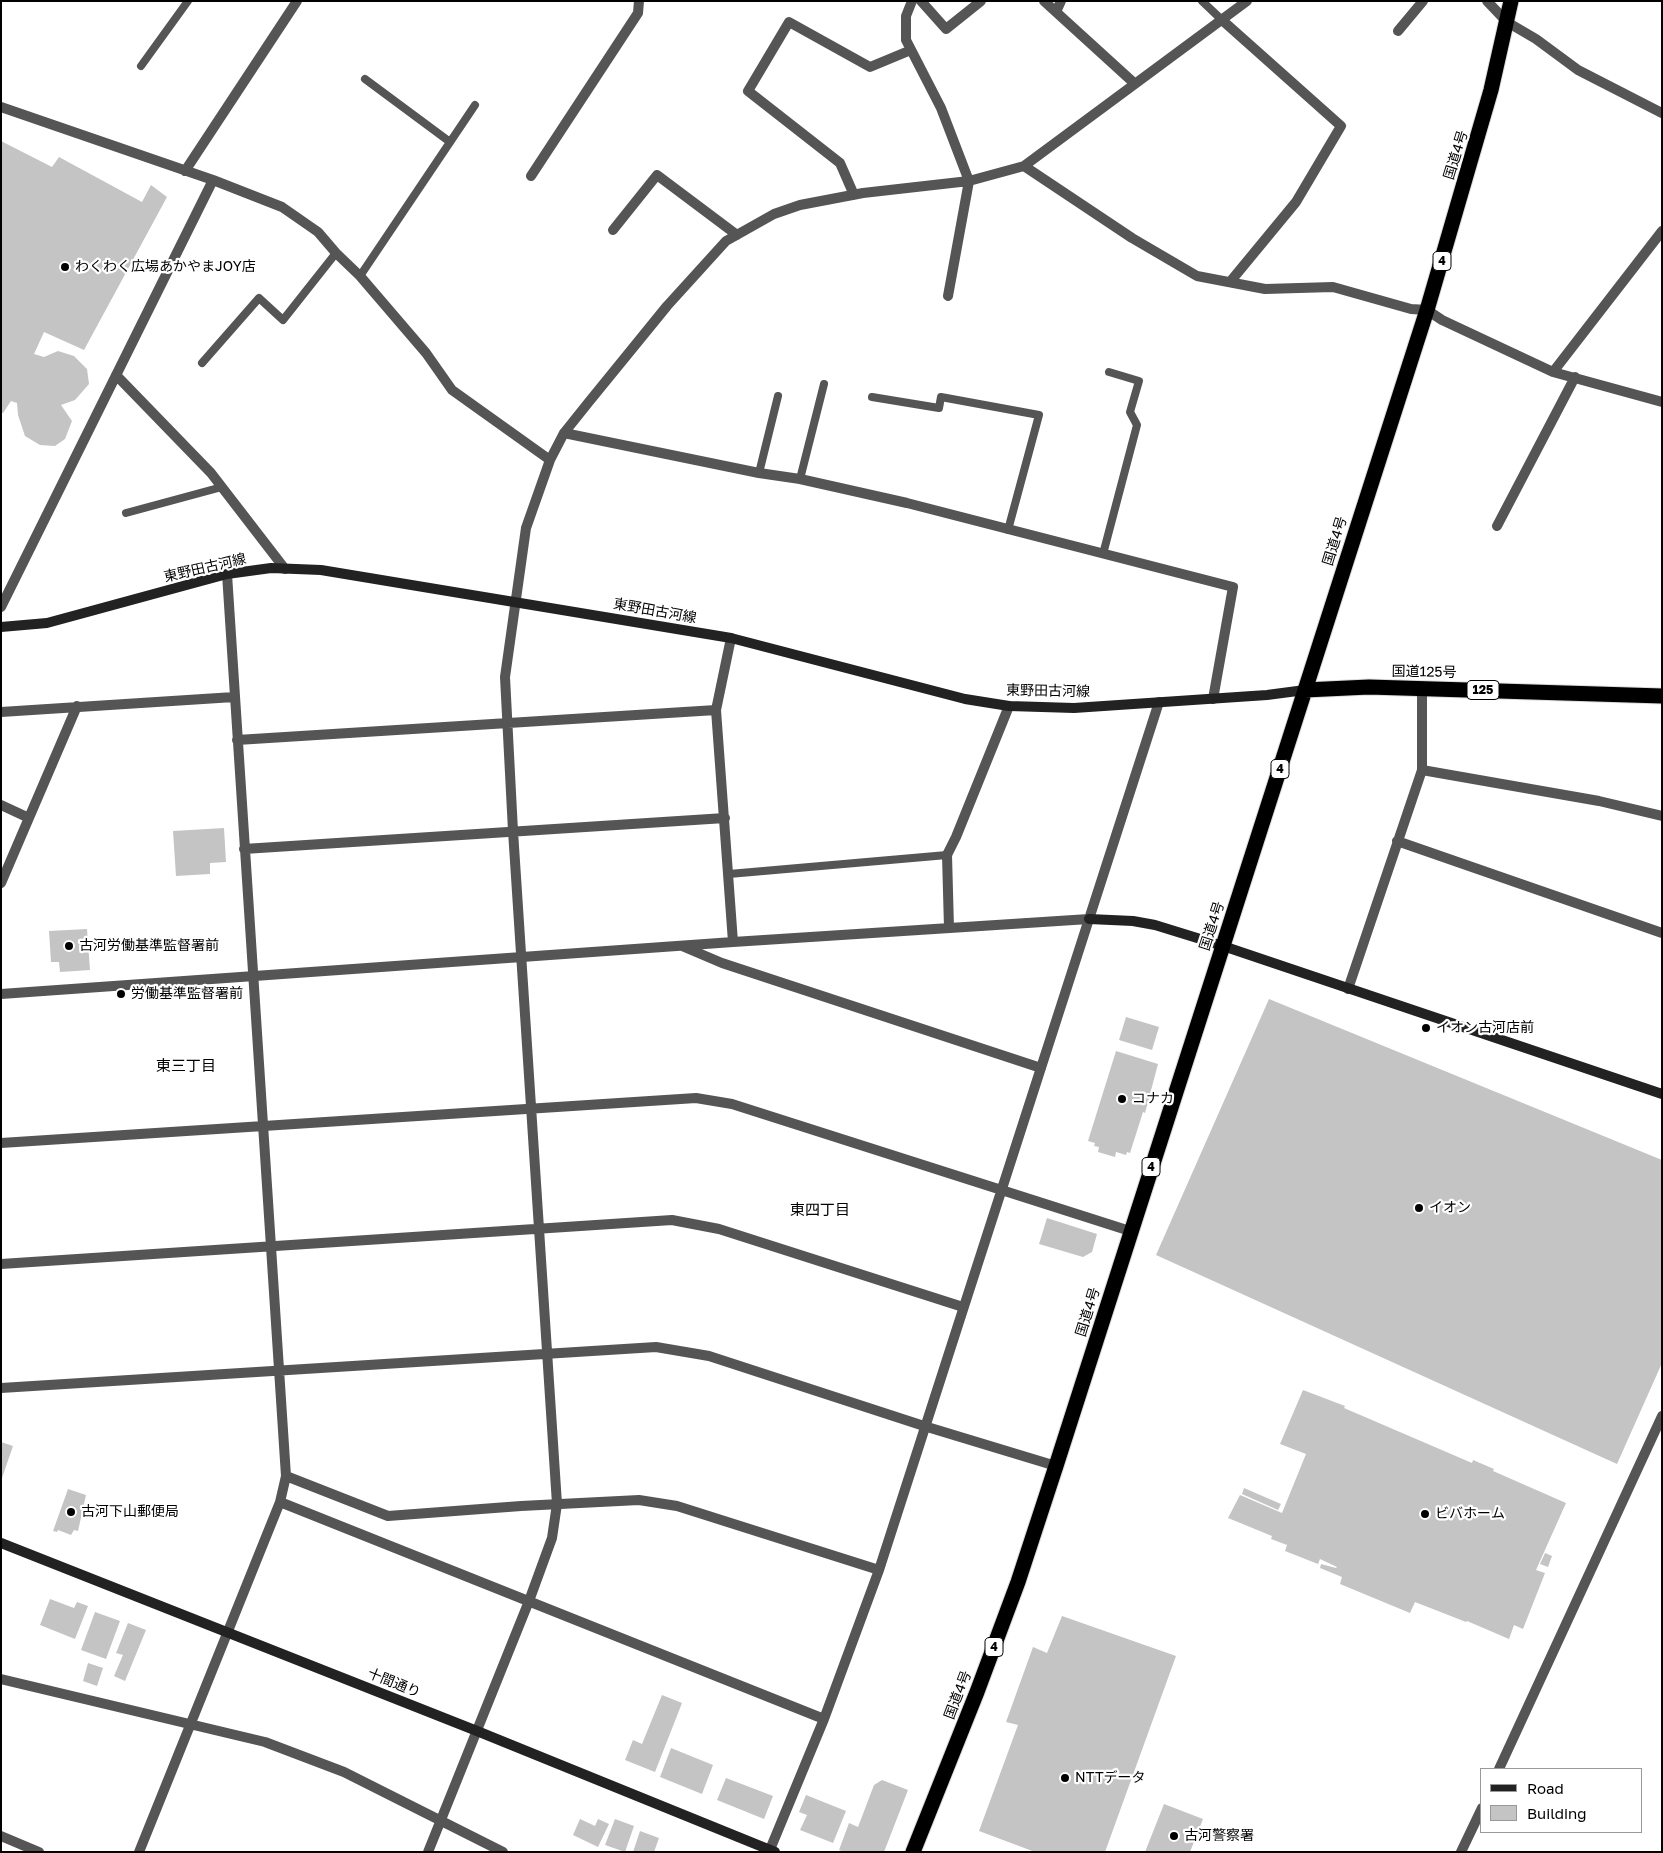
<!DOCTYPE html>
<html>
<head>
<meta charset="utf-8">
<style>
  body { margin:0 }
  #map { position:relative; width:1663px; height:1853px; overflow:hidden; background:#fff; font-family:"Golos Text",sans-serif }
  canvas { display:block }
  .frame { position:absolute; inset:0; border:2px solid #000; pointer-events:none }
  .legend { position:absolute; left:1480px; top:1768px; width:162px; height:65px; box-sizing:border-box; background:#fff; border:1px solid #999; margin:0; padding:6px 9px; list-style:none; font-size:15px; color:#000 }
  .legend li { display:flex; align-items:center; gap:10px; height:25px }
  .legend b { width:25px; border:1px solid #999 }
</style>
</head>
<body>
<div id="map">
<canvas width="1663" height="1853"></canvas>
<div class="frame"></div>
<ul class="legend">
<li><b style="height:6px;background:#222"></b>Road</li>
<li><b style="height:14px;background:#c4c4c4"></b>Building</li>
</ul>
</div>
<script>
const g = document.querySelector('canvas').getContext('2d');
g.lineJoin = 'round';
function fill(path, color) {
  g.fillStyle = color;
  g.fill(path, 'evenodd');
}
function poly(rows) {
  const path = new Path2D();
  for (const r of rows) {
    path.moveTo(r[0], r[1]);
    for (let i = 2; i < r.length; i += 2) path.lineTo(r[i], r[i + 1]);
  }
  return path;
}
function trace(path, color, width, dash) {
  g.strokeStyle = color;
  g.lineWidth = width;
  g.lineCap = dash ? 'butt' : 'round';
  g.setLineDash(dash || []);
  g.stroke(path);
}
function drawText(font, color, halo, rows, align = 'center') {
  g.font = font + ' "Golos Text","Noto Sans JP",sans-serif';
  g.lineWidth = 4.5;
  g.setLineDash([]);
  g.textBaseline = 'middle';
  g.strokeStyle = halo;
  g.fillStyle = color;
  for (const [text, x, y, turn = 0] of rows) {
    g.save();
    g.translate(x, y);
    g.rotate((+turn || 0) * Math.PI / 180);
    g.textAlign = isNaN(turn) ? turn : align;
    if (halo) g.strokeText(text, 0, 0);
    g.fillText(text, 0, 0);
    g.restore();
  }
}
fill(poly([
  [1,141,52,167,59,157,142,202,151,185,167,197,84,350,44,332,34,354,44,357,58,351,74,356,87,369,89,384,75,400,61,405,72,421,65,439,55,446,40,445,25,436,18,415,17,403,11,401,3,413,1,413],
  [224,828,226,862,210,863,210,874,176,876,173,831],
  [87,929,90,970,60,972,59,962,51,962,49,931],
  [1269,999,1662,1160,1662,1363,1617,1464,1156,1255],
  [1126,1017,1159,1027,1152,1050,1119,1040],
  [1116,1051,1158,1064,1145,1113,1143,1112,1130,1153,1127,1152,1126,1155,1116,1152,1115,1157,1098,1152,1099,1147,1094,1146,1095,1143,1088,1141],
  [1047,1218,1097,1234,1092,1252,1083,1257,1039,1244],
  [1303,1390,1345,1406,1344,1408,1472,1463,1473,1460,1494,1469,1493,1471,1566,1503,1536,1570,1545,1573,1523,1629,1514,1625,1509,1639,1467,1621,1466,1622,1415,1602,1410,1613,1340,1584,1342,1577,1320,1568,1321,1564,1336,1568,1337,1567,1320,1559,1318,1564,1285,1551,1287,1545,1271,1539,1272,1536,1228,1518,1240,1495,1282,1513,1306,1454,1280,1444],
  [1,1442,13,1446,2,1478,1,1478],
  [1244,1488,1281,1504,1278,1510,1242,1494],
  [68,1489,86,1495,78,1531,74,1530,71,1535,58,1530,57,1532,53,1531],
  [1545,1553,1552,1556,1548,1567,1540,1564],
  [50,1599,74,1608,77,1602,88,1606,75,1639,40,1625],
  [95,1612,120,1621,106,1659,81,1650],
  [1062,1616,1176,1656,1105,1852,1035,1852,979,1831,1018,1725,1006,1722,1033,1647,1047,1653],
  [128,1623,146,1630,125,1681,114,1676,123,1655,116,1653],
  [88,1663,103,1668,97,1686,83,1681],
  [662,1695,682,1703,655,1772,625,1760,633,1740,642,1744],
  [671,1748,713,1765,702,1794,660,1777],
  [726,1778,773,1796,764,1819,717,1800],
  [882,1780,908,1790,884,1852,844,1852,839,1850,849,1823,858,1827,874,1785],
  [806,1795,846,1811,833,1843,800,1830,807,1815,799,1812],
  [1164,1804,1203,1819,1190,1852,1145,1852],
  [580,1819,595,1826,598,1819,609,1824,598,1847,573,1835],
  [615,1819,634,1826,625,1852,605,1845],
  [640,1831,659,1838,654,1852,633,1852]
]), '#c4c4c4');
const highway = poly([
  [1305,690,1369,687,1662,696],
  [913,1852,977,1692,1018,1582,1056,1466,1427,310,1491,90,1511,1]
]);
trace(highway, '#dbdbdb', 17);
trace(poly([
  [1202,1,1222,20],
  [141,66,188,1],
  [365,79,450,142],
  [360,276,475,105],
  [202,363,259,298,283,320,336,253],
  [872,397,939,408,941,397,1039,415,1008,530],
  [759,473,778,396],
  [800,479,824,384],
  [126,513,222,487],
  [1103,554,1137,425,1130,412,1139,381,1109,372],
  [729,874,947,855]
]), '#555', 8);
trace(poly([
  [912,1,906,16,906,40,941,108,969,181,948,296],
  [921,1,946,29,981,1],
  [1044,1,1134,83],
  [1487,1,1507,22,1536,39,1578,70,1662,113],
  [1056,12,1061,1],
  [1222,20,1341,126,1296,202,1230,282],
  [1398,31,1423,1],
  [1,107,213,180,282,207,318,232,336,253,360,276,426,353,452,390,550,460],
  [1024,166,1132,238,1197,276,1265,289,1333,287,1411,309,1427,310,1442,320,1553,372,1662,402],
  [185,171,297,1],
  [531,176,638,13,639,1],
  [854,195,840,163,748,91,789,22,870,67,911,50],
  [613,230,657,175,737,235],
  [1553,372,1662,231],
  [116,375,211,473,285,569],
  [564,433,759,473,800,479,907,503,1233,587,1213,699],
  [1497,526,1575,377],
  [1,607,213,180],
  [731,638,716,710,733,942],
  [1,712,234,697],
  [237,740,716,710],
  [1422,770,1599,801,1662,816],
  [1,805,29,818],
  [1397,841,1662,933],
  [244,849,725,818],
  [1,883,77,706],
  [949,928,947,855,956,837,1009,706],
  [682,946,722,963,1041,1068],
  [1348,989,1422,770,1422,688],
  [1,994,733,942,1089,919],
  [1,1143,696,1098,732,1104,1130,1231],
  [1,1264,672,1220,719,1229,963,1307],
  [1,1388,656,1347,709,1356,924,1426,1056,1466],
  [286,1476,388,1516,521,1506,639,1500,677,1506,879,1570],
  [280,1502,824,1719],
  [1,1679,265,1742,344,1772,503,1852],
  [1499,1769,1662,1416],
  [1,1836,39,1852],
  [139,1852,280,1502,286,1476,227,574],
  [428,1852,529,1601,552,1538,557,1504,513,831,505,677,526,528,550,460,564,433,588,403,667,306,726,241,774,214,800,205,863,193,969,181,1024,166,1247,1],
  [769,1852,824,1719,879,1570,1159,702],
  [1461,1852,1482,1808]
]), '#555', 10);
trace(poly([
  [1,627,47,623,227,574,271,568,321,570,731,638,965,699,1009,706,1074,708,1267,695,1305,690],
  [1089,919,1133,921,1155,925,1223,946,1662,1094],
  [1,1543,477,1731,775,1852]
]), '#222', 10);
trace(highway, '#000', 15);
for (const [x, y, r, color] of [
  [65,267,5,"#000"],
  [69,946,5,"#000"],
  [121,994,5,"#000"],
  [1426,1028,5,"#000"],
  [1122,1099,5,"#000"],
  [1419,1208,5,"#000"],
  [71,1512,5,"#000"],
  [1425,1514,5,"#000"],
  [1065,1778,5,"#000"],
  [1174,1836,5,"#000"]
]) {
  const dot = new Path2D();
  dot.arc(x, y, r, 0, 2 * Math.PI);
  g.fillStyle = color;
  g.fill(dot);
  trace(dot, '#fff', 2);
}
for (const [x, y, w] of [
  [1442,261,18],
  [1483,690,32],
  [1280,769,18],
  [1151,1167,18],
  [994,1647,18]
]) {
  const box = new Path2D();
  box.roundRect(x - w / 2, y - 9.5, w, 19, 4);
  g.fillStyle = '#fff';
  g.fill(box);
  trace(box, '#000', 1);
}
drawText('bold 12px', '#000', null, [
  ["4",1442,261],
  ["125",1483,690],
  ["4",1280,769],
  ["4",1151,1167],
  ["4",994,1647]
]);
drawText('14px', '#000', '#fff', [
  ["国道4号",1456,155,-73],
  ["国道4号",1335,541,-73],
  ["東野田古河線",205,568,-13],
  ["東野田古河線",655,611,10],
  ["国道125号",1424,672,1],
  ["東野田古河線",1048,691,1],
  ["国道4号",1212,926,-72],
  ["国道4号",1088,1312,-73],
  ["十間通り",394,1683,22],
  ["国道4号",958,1695,-69]
]);
drawText('14px', '#000', '#fff', [
  ["わくわく広場あかやまJOY店",75,267],
  ["古河労働基準監督署前",79,946],
  ["労働基準監督署前",131,994],
  ["イオン古河店前",1436,1028],
  ["コナカ",1132,1099],
  ["イオン",1429,1208],
  ["古河下山郵便局",81,1512],
  ["ビバホーム",1435,1514],
  ["NTTデータ",1075,1778],
  ["古河警察署",1184,1836]
], 'left');
drawText('15px', '#000', '#fff', [
  ["東三丁目",186,1066],
  ["東四丁目",820,1210]
]);
</script>
</body>
</html>
